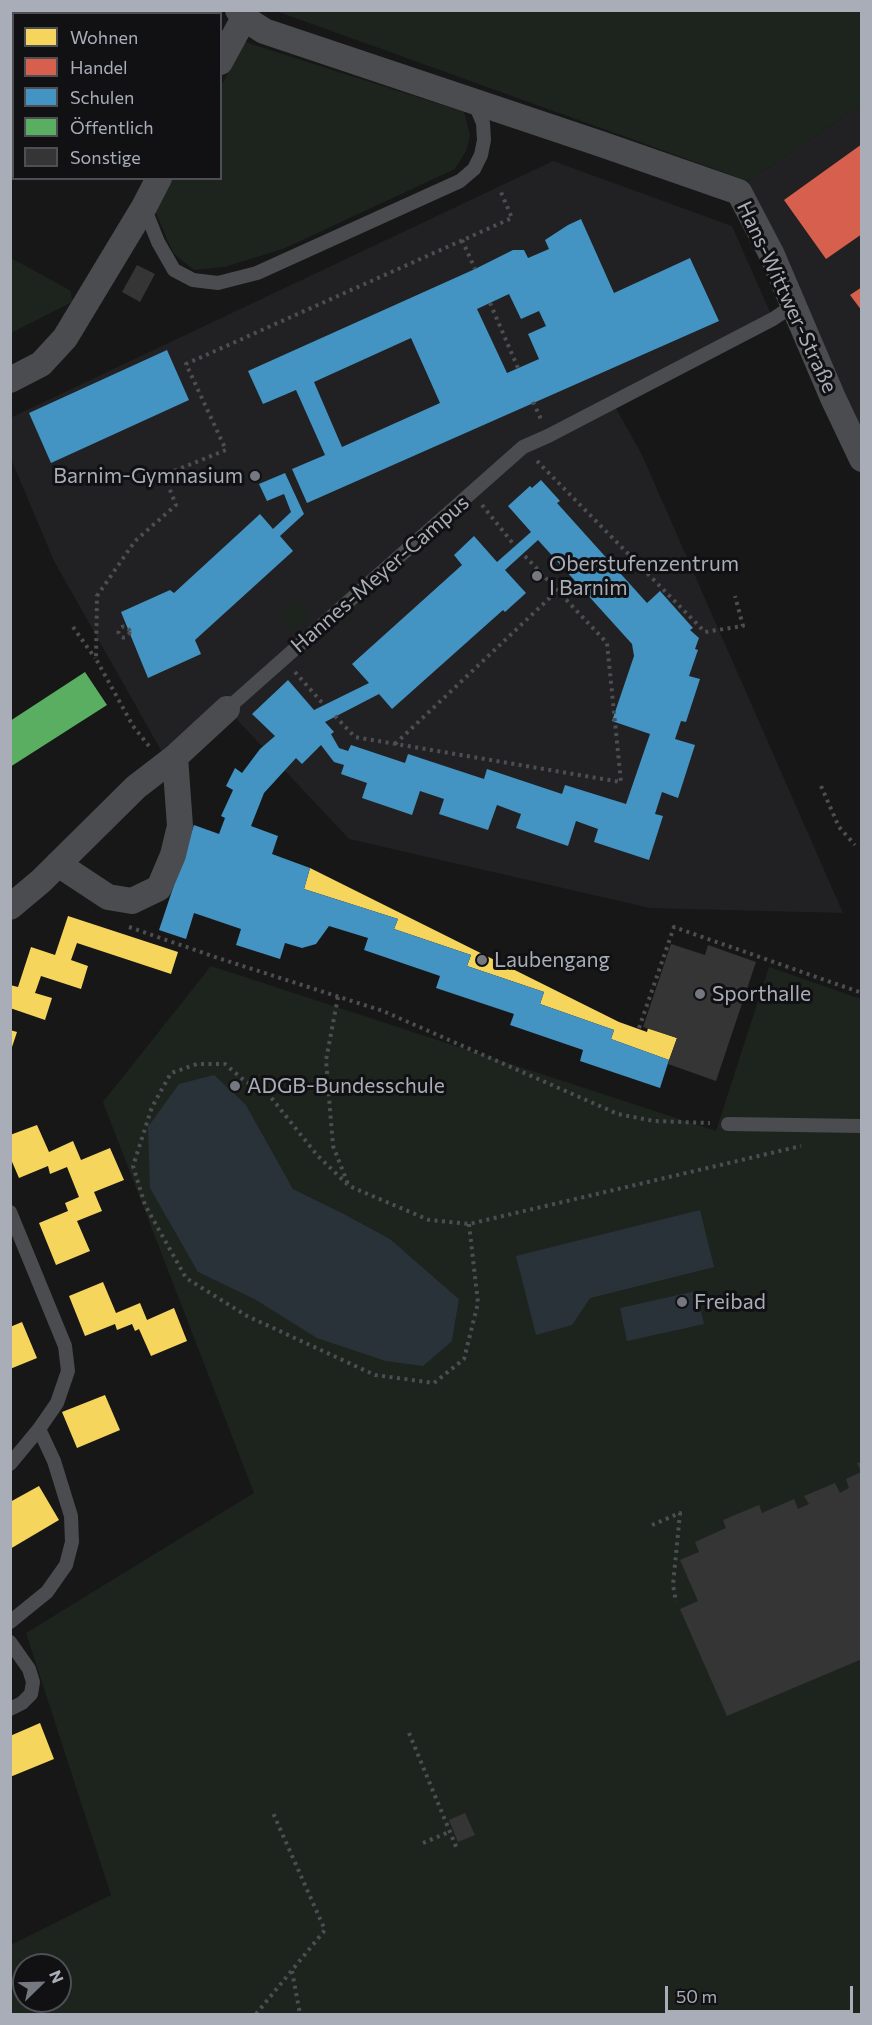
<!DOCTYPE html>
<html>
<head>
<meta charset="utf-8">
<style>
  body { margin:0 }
  #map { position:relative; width:872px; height:2025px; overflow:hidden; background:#171717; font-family:Commissioner,sans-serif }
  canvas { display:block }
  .frame { position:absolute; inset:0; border:12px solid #a8adb8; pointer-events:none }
  .legend { position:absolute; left:12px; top:12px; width:210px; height:168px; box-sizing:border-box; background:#111113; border:2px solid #4d4f55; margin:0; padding:8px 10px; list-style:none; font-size:18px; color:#a8adb8 }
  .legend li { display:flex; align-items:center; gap:12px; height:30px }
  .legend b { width:30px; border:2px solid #4d4f55 }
  .north { position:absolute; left:12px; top:1953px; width:60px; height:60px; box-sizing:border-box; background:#111113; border:2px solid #4d4f55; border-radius:50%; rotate:67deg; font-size:16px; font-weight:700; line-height:24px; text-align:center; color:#a8adb8 }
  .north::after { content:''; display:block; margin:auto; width:21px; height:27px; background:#757880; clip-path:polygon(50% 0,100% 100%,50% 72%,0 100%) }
  .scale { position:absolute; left:665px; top:1986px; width:188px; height:27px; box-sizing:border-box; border:3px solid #a8adb8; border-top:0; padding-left:8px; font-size:18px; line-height:21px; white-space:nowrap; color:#a8adb8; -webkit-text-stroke:4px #111113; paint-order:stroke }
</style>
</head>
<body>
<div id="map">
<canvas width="872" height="2025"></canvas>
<div class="frame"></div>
<ul class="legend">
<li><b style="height:16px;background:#f6d55c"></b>Wohnen</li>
<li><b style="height:16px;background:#d6604d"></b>Handel</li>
<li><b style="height:16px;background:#4393c3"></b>Schulen</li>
<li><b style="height:16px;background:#5aae61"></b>Öffentlich</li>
<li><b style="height:16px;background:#353536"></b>Sonstige</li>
</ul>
<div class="north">N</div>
<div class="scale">50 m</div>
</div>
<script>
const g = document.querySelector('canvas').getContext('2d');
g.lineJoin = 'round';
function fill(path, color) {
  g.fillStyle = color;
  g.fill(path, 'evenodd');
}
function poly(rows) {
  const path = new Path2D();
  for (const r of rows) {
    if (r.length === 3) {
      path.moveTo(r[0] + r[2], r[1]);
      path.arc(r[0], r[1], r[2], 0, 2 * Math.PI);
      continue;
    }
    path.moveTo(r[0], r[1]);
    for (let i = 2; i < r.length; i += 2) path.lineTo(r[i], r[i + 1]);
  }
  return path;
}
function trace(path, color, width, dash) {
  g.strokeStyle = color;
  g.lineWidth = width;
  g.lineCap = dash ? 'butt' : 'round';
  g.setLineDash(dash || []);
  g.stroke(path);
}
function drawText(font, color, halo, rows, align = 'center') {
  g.font = font + ' Commissioner,sans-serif';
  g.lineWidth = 6;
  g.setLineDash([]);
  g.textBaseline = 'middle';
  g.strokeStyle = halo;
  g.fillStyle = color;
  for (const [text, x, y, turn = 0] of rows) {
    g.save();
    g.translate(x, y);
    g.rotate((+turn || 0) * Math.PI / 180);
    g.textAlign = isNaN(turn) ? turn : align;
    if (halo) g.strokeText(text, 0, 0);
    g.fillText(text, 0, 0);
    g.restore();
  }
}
fill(poly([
  [861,105,861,459,772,255,748,181],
  [553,161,732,226,773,319,613,403,642,455,843,913,650,908,349,839,227,709,171,768,54,561,11,459,10,418]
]), '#212123');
fill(poly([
  [10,11,11,10,180,11,179,14,14,14,13,121,10,120],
  [276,11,861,11,861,105,748,181],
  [245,42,464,112,470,135,466,151,455,169,283,249,224,267,194,270,173,253,154,208,170,179,220,178,221,86],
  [11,258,71,291,72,302,11,333],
  [296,600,310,615,294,631,280,616],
  [211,966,716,1131,769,967,858,998,861,998,861,2014,11,2014,11,1945,111,1895,26,1633,254,1493,103,1102],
  [246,1105,293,1189,344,1214,390,1239,459,1299,452,1341,256,1300,198,1272],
  [24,1965,60,1965,60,2001,24,2001]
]), '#1d241e');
fill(poly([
  [214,1075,246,1105,293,1189,344,1214,390,1239,459,1299,452,1341,423,1366,386,1361,317,1338,256,1300,198,1272,150,1188,148,1127,179,1084],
  [700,1210,714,1267,590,1298,572,1325,536,1335,516,1256],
  [696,1291,704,1324,627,1341,620,1308]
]), '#2a3239');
fill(poly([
  [310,868,619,1022,647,1032,648,1028,677,1038,669,1060,611,1039,614,1030,540,1004,544,992,467,966,471,955,394,929,398,919,304,889],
  [68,916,178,952,171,974,77,943,71,960,88,966,81,989,41,976,35,993,52,998,45,1020,10,1008,10,985,18,987,31,947,55,955],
  [10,1030,17,1032,11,1050,10,1050],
  [37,1125,49,1152,73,1141,81,1160,110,1148,124,1180,94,1192,102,1211,77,1221,90,1251,56,1265,39,1223,68,1211,65,1203,79,1197,67,1167,50,1174,48,1166,19,1178,10,1157,10,1135],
  [103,1282,116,1313,140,1303,147,1320,174,1308,187,1341,151,1356,139,1329,135,1331,132,1324,117,1330,115,1324,85,1336,69,1296],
  [22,1322,37,1358,10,1369,10,1327],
  [105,1395,120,1430,77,1448,62,1412],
  [39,1486,59,1520,10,1549,10,1502],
  [40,1723,54,1759,10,1777,10,1736]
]), '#f6d55c');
fill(poly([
  [862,144,862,234,826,259,784,200],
  [862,287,862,311,850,295]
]), '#d6604d');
fill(poly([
  [581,219,614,293,690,258,719,321,307,503,292,469,325,455,296,390,263,404,248,371,475,269,513,250,524,250,528,258,549,249,545,240,568,225],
  [509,294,521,319,539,311,546,326,528,334,539,359,507,373,477,309],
  [411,338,440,403,342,447,314,382],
  [167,350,189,400,51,463,29,413],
  [285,473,304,514,280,536,293,551,195,640,201,654,148,678,121,612,170,590,174,593,260,514,273,529,291,512,284,494,267,501,259,484],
  [541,480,560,501,557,503,647,603,660,591,693,628,690,630,699,638,695,649,698,650,689,676,700,679,686,722,681,721,675,739,695,745,678,798,662,792,655,814,663,816,649,860,594,842,598,829,576,821,568,846,516,828,521,814,497,805,488,830,439,814,444,799,420,791,412,815,362,798,367,783,341,774,344,765,334,762,321,745,302,764,296,758,264,793,251,826,278,836,272,854,310,868,304,889,398,919,394,929,471,955,467,966,544,992,540,1004,614,1030,611,1039,669,1060,660,1088,580,1061,583,1050,510,1025,514,1014,436,988,440,976,364,950,368,938,329,926,316,944,302,948,285,943,280,959,236,945,241,929,194,913,186,939,159,930,194,825,219,834,225,818,221,816,233,790,226,786,235,768,242,773,260,749,275,736,252,714,288,680,314,710,369,683,352,664,462,565,454,555,474,536,497,562,531,532,508,506,530,486,532,488],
  [538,540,632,644,634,656,612,721,650,734,626,804,565,785,562,794,487,769,484,779,408,754,405,763,351,745,348,751,339,748,331,734,334,732,325,722,379,694,392,709,503,610,505,612,526,593,505,570]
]), '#4393c3');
fill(poly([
  [85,672,107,705,10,767,10,721]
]), '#5aae61');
fill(poly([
  [137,265,155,274,140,302,122,292],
  [671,944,705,955,708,945,756,962,716,1081,668,1064,677,1038,643,1027],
  [862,1462,862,1659,727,1716,680,1609,698,1601,680,1560,699,1552,695,1542,726,1528,723,1520,759,1505,762,1513,794,1499,798,1509,809,1504,804,1496,835,1483,840,1493,849,1488,846,1479,861,1472,857,1463],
  [465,1813,475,1835,458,1842,449,1820]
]), '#353536');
trace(poly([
  [462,240,475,269],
  [490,303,518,368],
  [533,402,541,419],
  [537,461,705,632,743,626,735,596],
  [482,505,515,546],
  [124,632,5.5],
  [73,627,95,658],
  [295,672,324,705],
  [335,716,355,737,621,782,607,643,523,554],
  [395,744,557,591],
  [149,746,133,726,96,659,97,596,135,541,176,505,164,475,226,450,186,364,512,218,500,190],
  [821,786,839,827,855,845],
  [129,927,218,958,383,1011,618,1114,654,1121,710,1123],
  [338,997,326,1060,333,1146,348,1184],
  [639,1028,674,927,862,993],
  [469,1224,478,1303,464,1359,434,1383,375,1375,247,1316,186,1278,145,1205,133,1166,152,1107,171,1073,197,1064,225,1064,246,1082,265,1090,317,1155,349,1186,429,1220,469,1224,801,1146],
  [652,1525,680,1513,673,1585,676,1602],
  [409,1733,457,1849],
  [423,1843,449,1832],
  [292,1971,300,2014],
  [256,2014,325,1930,273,1813]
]), '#4d4e52', 4, [3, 4.5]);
trace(poly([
  [144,207,158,242,174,270,193,280,218,283,257,273,460,181,474,169,481,155,484,140,483,123,474,102],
  [227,709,523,447,548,436,773,319,794,305],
  [728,1124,862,1126],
  [10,1212,65,1346,68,1371,57,1403,39,1429,10,1464],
  [10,1622,47,1592,66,1565,72,1542,71,1516,54,1461,39,1429],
  [10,1642,29,1669,33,1682,31,1694,22,1703,10,1709]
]), '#4b4c50', 14);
trace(poly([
  [238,10,244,18,264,31,601,144,739,192,772,255,833,398,862,459],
  [220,62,244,18],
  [10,380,41,364,65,338,144,207,159,178],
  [58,864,108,897,132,901,159,888,173,855,180,826,175,757],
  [10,907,41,881,136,787,175,757,227,709]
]), '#4b4c50', 26);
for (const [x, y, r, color] of [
  [255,476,6,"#757880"],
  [537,576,6,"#757880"],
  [482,960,6,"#757880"],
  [700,994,6,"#757880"],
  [235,1086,6,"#757880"],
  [682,1302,6,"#757880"]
]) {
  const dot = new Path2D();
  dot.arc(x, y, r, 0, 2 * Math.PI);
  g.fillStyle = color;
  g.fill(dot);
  trace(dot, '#111113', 2);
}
drawText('21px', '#a8adb8', '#111113', [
  ["Hans-Wittwer-Straße",787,297,65],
  ["Hannes-Meyer-Campus",380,574,-41]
]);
drawText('21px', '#a8adb8', '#111113', [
  ["Barnim-Gymnasium",243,476,"right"],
  ["Oberstufenzentrum",549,564],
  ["I Barnim",549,588],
  ["Laubengang",494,960],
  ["Sporthalle",712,994],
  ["ADGB-Bundesschule",247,1086],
  ["Freibad",694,1302]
], 'left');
</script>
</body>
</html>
